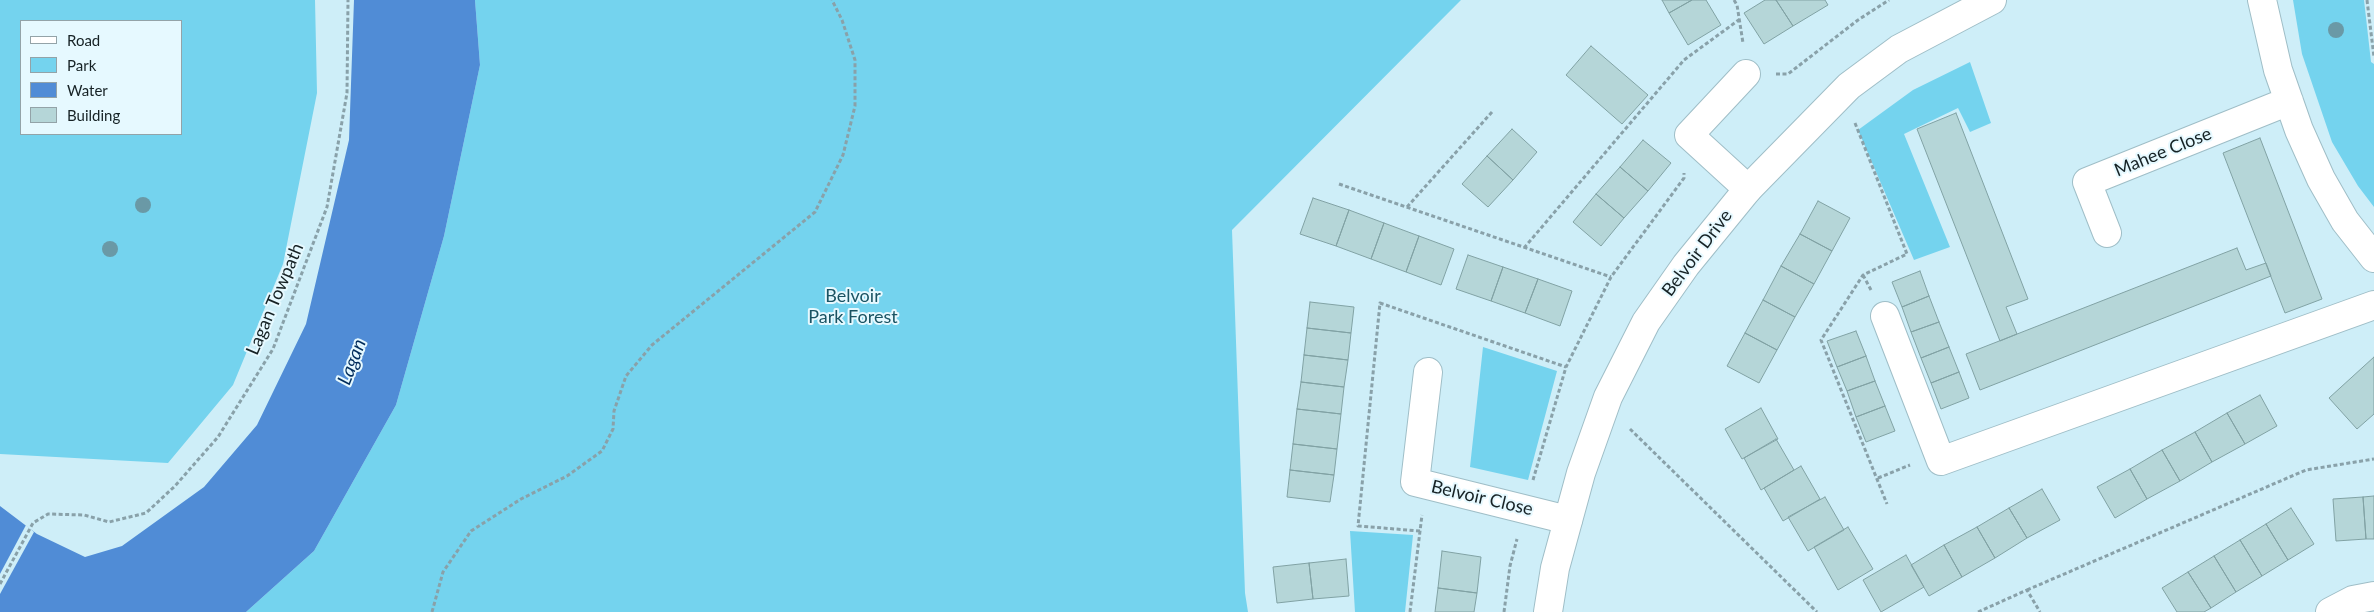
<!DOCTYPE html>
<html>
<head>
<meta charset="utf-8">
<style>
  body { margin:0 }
  #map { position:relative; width:2374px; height:612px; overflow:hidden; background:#ceeef8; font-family:Lato,sans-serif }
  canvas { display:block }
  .legend { position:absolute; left:20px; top:20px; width:162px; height:115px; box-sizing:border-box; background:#e6f9ff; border:1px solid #93a3a8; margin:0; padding:6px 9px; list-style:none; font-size:15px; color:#162225 }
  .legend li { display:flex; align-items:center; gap:10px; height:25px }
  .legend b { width:25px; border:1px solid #93a3a8 }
</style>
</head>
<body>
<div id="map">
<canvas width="2374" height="612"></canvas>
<ul class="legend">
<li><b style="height:6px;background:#fff"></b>Road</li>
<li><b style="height:14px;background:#74d3ee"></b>Park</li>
<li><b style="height:14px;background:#508cd6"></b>Water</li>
<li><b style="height:14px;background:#b5d6d8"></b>Building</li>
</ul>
</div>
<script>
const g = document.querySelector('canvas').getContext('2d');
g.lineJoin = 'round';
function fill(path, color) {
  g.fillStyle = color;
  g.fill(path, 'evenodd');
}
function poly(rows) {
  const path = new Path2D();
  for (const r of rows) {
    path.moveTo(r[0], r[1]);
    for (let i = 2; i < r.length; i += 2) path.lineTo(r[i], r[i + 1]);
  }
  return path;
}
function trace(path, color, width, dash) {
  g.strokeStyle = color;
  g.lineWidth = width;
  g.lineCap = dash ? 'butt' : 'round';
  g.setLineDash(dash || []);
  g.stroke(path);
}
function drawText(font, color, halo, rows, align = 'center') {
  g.font = font + ' Lato,sans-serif';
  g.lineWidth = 4;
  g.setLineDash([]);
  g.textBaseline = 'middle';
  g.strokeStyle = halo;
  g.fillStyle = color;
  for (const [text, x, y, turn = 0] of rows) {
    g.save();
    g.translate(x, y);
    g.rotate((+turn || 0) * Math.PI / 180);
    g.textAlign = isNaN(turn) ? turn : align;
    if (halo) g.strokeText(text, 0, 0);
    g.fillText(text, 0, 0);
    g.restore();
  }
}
fill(poly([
  [0,0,315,0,317,93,283,264,233,385,168,463,0,454],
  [21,21,181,21,181,134,21,134],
  [475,0,1461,0,1232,230,1245,593,1248,612,246,612,314,551,396,405,444,236,480,65],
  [2293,0,2364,0,2371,62,2374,64,2374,207,2358,186,2332,142,2302,54],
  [1970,62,1991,123,1970,132,1958,108,1904,134,1950,247,1914,260,1858,130,1913,90],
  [1483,347,1557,371,1528,480,1470,467],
  [1350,531,1413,535,1405,612,1355,612]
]), '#74d3ee');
fill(poly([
  [354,0,475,0,480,65,444,236,396,405,314,551,246,612,0,612,0,506,37,534,85,557,122,546,204,487,257,425,306,324,349,140]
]), '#508cd6');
fill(poly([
  [26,525,34,532,0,594,0,574]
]), '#ceeef8');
const building = poly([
  [1662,0,1692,0,1669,13,1662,0],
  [1692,0,1706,0,1721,25,1688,45,1669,13,1692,0],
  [1765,0,1776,0,1793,26,1764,44,1744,13,1765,0],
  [1776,0,1825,0,1828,5,1793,26,1776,0],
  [1591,46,1648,95,1622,124,1566,75,1591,46],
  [1956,113,2028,299,2006,307,2017,334,2000,341,1917,129,1956,113],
  [1512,129,1537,152,1513,180,1487,156,1512,129],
  [2260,138,2322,299,2285,313,2223,153,2260,138],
  [1643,140,1671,163,1648,191,1620,167,1643,140],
  [1487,156,1513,180,1488,207,1462,184,1487,156],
  [1620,167,1648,191,1624,218,1596,194,1620,167],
  [1596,194,1624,218,1601,246,1573,222,1596,194],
  [1313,198,1349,210,1336,246,1300,234,1313,198],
  [1818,201,1850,218,1832,251,1800,234,1818,201],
  [1349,210,1384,223,1371,259,1336,246,1349,210],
  [1384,223,1419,236,1406,272,1371,259,1384,223],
  [1800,234,1832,251,1814,284,1781,266,1800,234],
  [1419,236,1454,249,1441,285,1406,272,1419,236],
  [2237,248,2246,270,2266,263,2271,276,1980,390,1966,354,2237,248],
  [1468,255,1503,267,1491,301,1456,289,1468,255],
  [1781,266,1814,284,1795,317,1763,300,1781,266],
  [1503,267,1538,279,1525,313,1491,301,1503,267],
  [1920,271,1929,296,1902,307,1892,282,1920,271],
  [1538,279,1572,291,1560,326,1525,313,1538,279],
  [1929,296,1939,322,1911,332,1902,307,1929,296],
  [1763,300,1795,317,1777,350,1745,333,1763,300],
  [1310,302,1354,307,1351,333,1307,328,1310,302],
  [1939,322,1949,347,1921,358,1911,332,1939,322],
  [1307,328,1351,333,1348,360,1304,355,1307,328],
  [1856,331,1866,356,1837,367,1827,341,1856,331],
  [1745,333,1777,350,1759,383,1727,366,1745,333],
  [1949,347,1959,372,1931,383,1921,358,1949,347],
  [1304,355,1348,360,1344,387,1301,382,1304,355],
  [1866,356,1875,381,1847,391,1837,367,1866,356],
  [2374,357,2374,414,2357,429,2329,398,2374,357],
  [1959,372,1969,398,1941,409,1931,383,1959,372],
  [1875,381,1885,406,1856,417,1847,391,1875,381],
  [1301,382,1344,387,1341,414,1297,409,1301,382],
  [2260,395,2277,426,2245,444,2227,413,2260,395],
  [1885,406,1895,431,1866,442,1856,417,1885,406],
  [1761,408,1778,439,1742,459,1725,429,1761,408],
  [1297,409,1341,414,1337,449,1293,444,1297,409],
  [2227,413,2245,444,2212,462,2195,432,2227,413],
  [2195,432,2212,462,2180,481,2162,450,2195,432],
  [1776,439,1794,470,1761,490,1744,458,1776,439],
  [1293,444,1337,449,1334,475,1290,470,1293,444],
  [2162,450,2180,481,2147,499,2130,469,2162,450],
  [1801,466,1820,499,1783,521,1764,488,1801,466],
  [2130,469,2147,499,2115,518,2097,487,2130,469],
  [1290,470,1334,475,1330,502,1287,497,1290,470],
  [2042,489,2060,520,2027,538,2009,508,2042,489],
  [2374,496,2374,539,2366,539,2363,497,2374,496],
  [1825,497,1844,530,1808,551,1788,517,1825,497],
  [2363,497,2366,539,2336,541,2333,499,2363,497],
  [2009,508,2027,538,1995,558,1977,527,2009,508],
  [2291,508,2314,544,2288,560,2266,524,2291,508],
  [2266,524,2288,560,2262,576,2240,540,2266,524],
  [1848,527,1873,569,1838,590,1814,547,1848,527],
  [1977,527,1995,558,1962,577,1944,545,1977,527],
  [2240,540,2262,576,2236,592,2214,556,2240,540],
  [1944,545,1962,577,1929,596,1911,565,1944,545],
  [1442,551,1481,557,1477,593,1438,588,1442,551],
  [1906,555,1924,587,1881,612,1863,580,1906,555],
  [2214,556,2236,592,2211,608,2188,572,2214,556],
  [1346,559,1349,596,1313,599,1309,563,1346,559],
  [1309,563,1313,599,1277,603,1273,567,1309,563],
  [2188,572,2211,608,2204,612,2177,612,2162,588,2188,572],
  [1438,588,1477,593,1474,612,1435,612,1438,588]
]);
fill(building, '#b5d6d8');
trace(building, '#81a2a4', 1);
const minor = poly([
  [2262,0,2278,70,2299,130,2321,179,2345,221,2374,258],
  [1746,74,1689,135,1748,189],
  [2107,233,2087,182,2289,101],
  [1885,316,1941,461,2374,305],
  [1428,372,1415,482,1568,520],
  [2330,612,2353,600,2374,596]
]);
const tertiary = poly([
  [1548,612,1555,568,1581,473,1608,397,1646,322,1686,265,1748,189,1849,86,1899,49,1992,0]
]);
trace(minor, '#9fbec7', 30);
trace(tertiary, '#9fbec7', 30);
trace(poly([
  [1734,0,1737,5,1743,43],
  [2367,0,2374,57],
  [1776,74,1788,74,1858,20,1889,0],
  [1855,123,1907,254,1863,275,1821,340,1887,504],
  [1339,184,1611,277],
  [1407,207,1492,112],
  [1524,248,1684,60,1740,19],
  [1863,275,1871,290],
  [1630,429,1817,612],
  [1878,478,1910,465],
  [1533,480,1566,367,1611,277,1684,178,1684,173],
  [1420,531,1358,526,1380,303,1566,367],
  [0,584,33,523,48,514,84,515,109,522,146,513,175,486,218,437,273,349,327,207,347,93,348,0],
  [2027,590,2306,470,2374,459],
  [432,612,443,572,471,531,521,499,567,476,602,451,613,429,614,411,626,376,652,345,815,212,843,155,855,106,855,60,842,20,832,0],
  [1410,612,1422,515],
  [1504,612,1510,566,1517,539],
  [1978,612,2027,590,2040,612]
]), '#89a1a9', 3, [4, 2.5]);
trace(minor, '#fff', 28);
trace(tertiary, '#fff', 28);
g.fillStyle = '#6a99a6';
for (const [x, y] of [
  [2336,30],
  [143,205],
  [110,249]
]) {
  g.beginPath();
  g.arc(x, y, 8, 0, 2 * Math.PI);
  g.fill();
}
drawText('18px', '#162225', '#e6f9ff', [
  ["Mahee Close",2163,152,-22],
  ["Belvoir Drive",1697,253,-53],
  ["Lagan Towpath",275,299,-67],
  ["Belvoir Close",1482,498,13]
]);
drawText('18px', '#195363', '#e6f9ff', [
  ["Belvoir",853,296],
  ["Park Forest",853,317]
]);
drawText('italic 19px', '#012c5b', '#e6f9ff', [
  ["Lagan",352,362,-69]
]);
</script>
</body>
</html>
